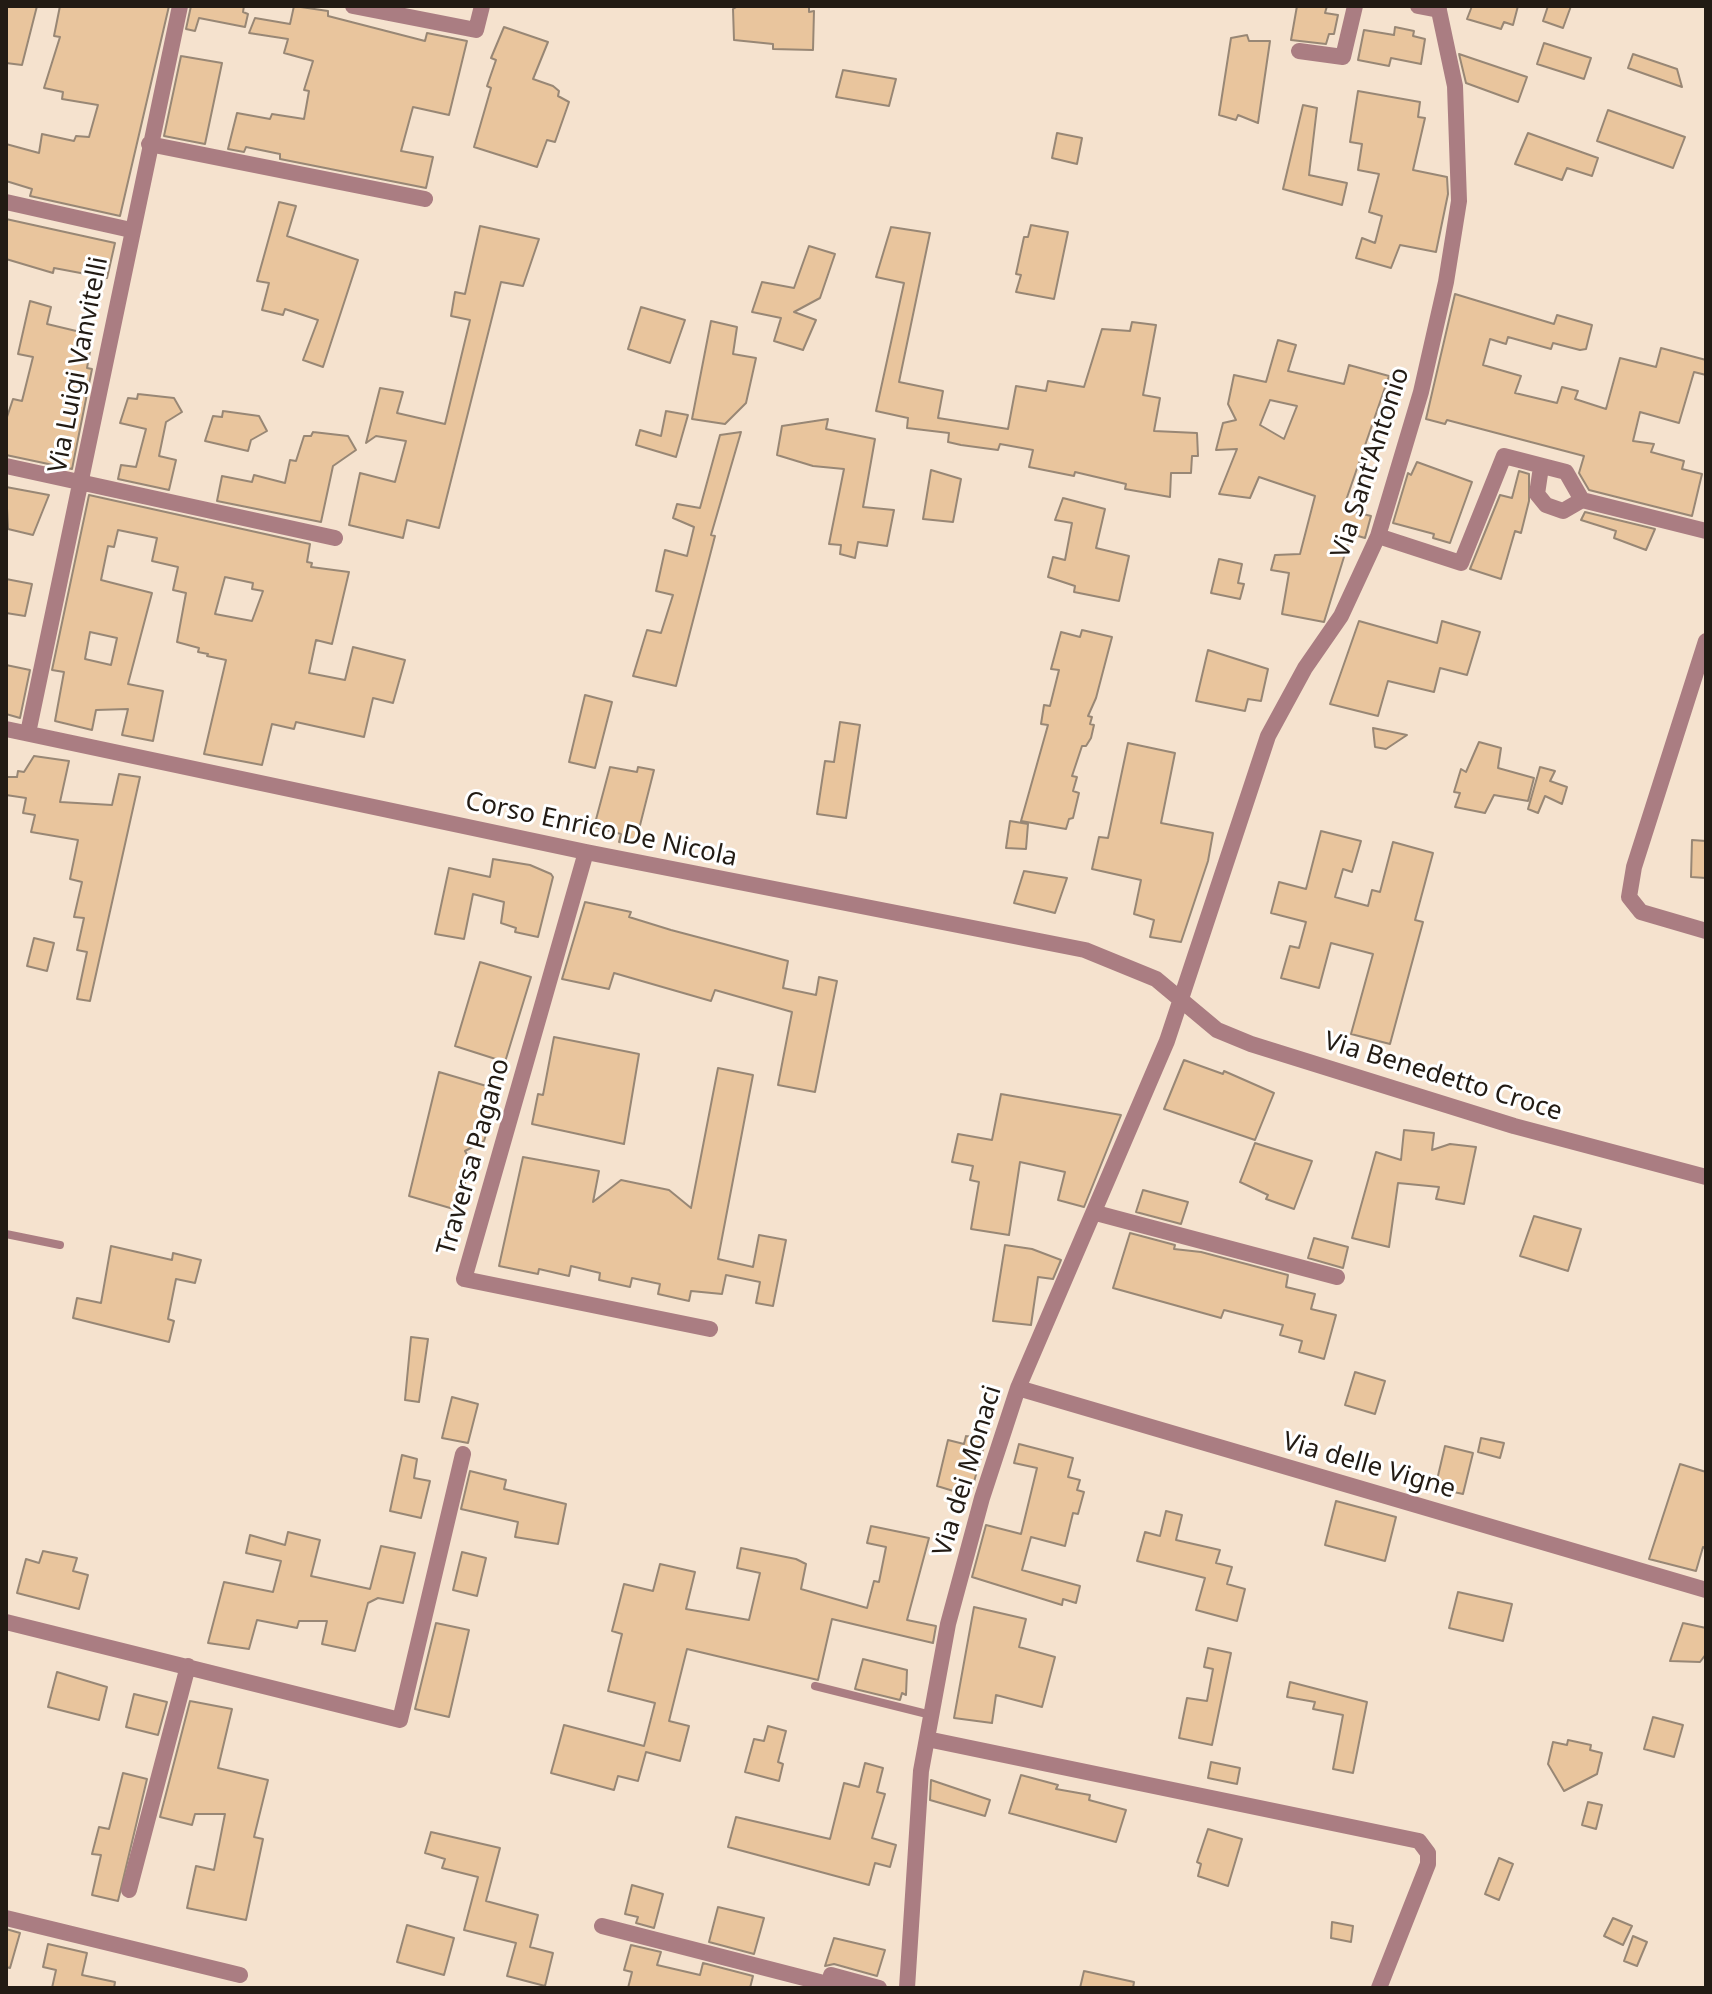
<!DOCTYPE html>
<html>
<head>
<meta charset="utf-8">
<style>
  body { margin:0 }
  #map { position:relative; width:1712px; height:1994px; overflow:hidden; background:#f5e2ce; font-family:"Noto Sans",sans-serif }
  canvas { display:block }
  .frame { position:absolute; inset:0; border:8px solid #221b14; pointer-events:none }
</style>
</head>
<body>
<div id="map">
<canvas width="1712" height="1994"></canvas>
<div class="frame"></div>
</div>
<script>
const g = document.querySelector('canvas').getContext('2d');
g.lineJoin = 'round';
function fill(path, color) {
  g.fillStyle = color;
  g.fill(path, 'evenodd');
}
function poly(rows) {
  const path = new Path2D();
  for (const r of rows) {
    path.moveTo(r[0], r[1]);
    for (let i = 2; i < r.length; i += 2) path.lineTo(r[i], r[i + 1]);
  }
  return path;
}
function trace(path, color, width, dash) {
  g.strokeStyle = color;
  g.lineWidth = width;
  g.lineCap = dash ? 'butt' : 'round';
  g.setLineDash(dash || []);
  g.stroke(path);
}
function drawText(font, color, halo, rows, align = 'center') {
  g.font = font + ' "Noto Sans",sans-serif';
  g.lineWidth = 6;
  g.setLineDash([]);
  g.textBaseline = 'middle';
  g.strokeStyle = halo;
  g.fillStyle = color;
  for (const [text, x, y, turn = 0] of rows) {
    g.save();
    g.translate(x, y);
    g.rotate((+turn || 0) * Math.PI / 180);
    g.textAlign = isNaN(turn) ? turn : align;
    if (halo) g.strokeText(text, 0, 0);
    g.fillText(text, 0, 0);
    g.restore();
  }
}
const building = poly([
  [6,6,37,6,22,65,6,63,6,6],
  [60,6,169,6,120,216,30,196,32,189,6,181,6,144,39,153,42,134,74,141,76,136,89,137,98,105,62,99,63,92,44,88,60,37,54,36,60,6],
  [191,6,244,6,243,12,248,14,245,27,199,18,195,31,186,29,191,6],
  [294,6,328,11,328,16,425,41,427,33,467,41,449,115,413,107,401,151,433,157,426,188,280,159,280,154,246,147,244,152,228,149,237,113,270,119,272,114,304,119,309,91,304,90,313,61,284,53,288,39,249,33,255,18,290,24,294,6],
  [738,6,809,6,809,12,814,11,813,50,773,49,773,44,734,40,733,9,738,6],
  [1297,6,1327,6,1325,13,1338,15,1334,34,1329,34,1326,44,1291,40,1297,6],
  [1472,6,1518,6,1513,25,1504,22,1501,29,1467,19,1472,6],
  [1548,6,1571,6,1563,28,1543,21,1548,6],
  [504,27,548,42,533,79,553,86,559,91,558,96,569,102,555,142,547,140,537,167,474,147,491,88,487,86,496,60,491,58,504,27],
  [1395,27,1414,31,1413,36,1425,39,1421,64,1391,58,1389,66,1358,60,1364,30,1394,35,1395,27],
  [1247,35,1249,41,1270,41,1258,123,1238,115,1236,120,1219,115,1231,38,1247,35],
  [1544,43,1591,58,1584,79,1537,64,1544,43],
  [1459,54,1527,77,1518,102,1466,83,1459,54],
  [1633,54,1677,69,1682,87,1628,68,1633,54],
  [181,56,222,63,205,144,164,136,181,56],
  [843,70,896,79,889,106,836,97,843,70],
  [1358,91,1420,102,1418,117,1425,118,1413,170,1447,177,1448,194,1436,252,1400,245,1391,268,1356,258,1362,238,1375,243,1382,216,1369,212,1379,174,1358,170,1362,144,1350,142,1358,91],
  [1303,105,1317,108,1309,175,1347,183,1342,205,1283,189,1303,105],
  [1608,110,1685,137,1673,168,1597,141,1608,110],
  [1057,133,1082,138,1077,164,1052,158,1057,133],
  [1528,133,1598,158,1592,176,1567,168,1562,180,1515,164,1528,133],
  [279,202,296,206,287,236,358,260,323,367,303,360,318,320,285,309,283,315,262,310,269,283,257,281,279,202],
  [6,219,115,243,107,278,54,268,53,273,6,259,6,219],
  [1031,225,1068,232,1054,299,1016,292,1021,275,1016,274,1024,237,1028,237,1031,225],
  [480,226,539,239,523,286,501,282,439,528,407,520,403,538,349,525,360,473,395,482,406,441,376,436,366,443,380,388,403,392,397,413,445,424,470,320,451,316,455,292,465,294,480,226],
  [891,227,930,233,899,382,943,391,938,418,1008,429,1016,386,1046,391,1048,381,1084,387,1102,329,1130,331,1132,322,1156,325,1143,395,1160,398,1154,431,1197,433,1198,456,1192,456,1191,473,1171,473,1170,497,1125,489,1126,484,1075,472,1074,476,1029,467,1033,450,1000,444,998,450,961,445,948,442,949,433,907,428,908,418,876,411,904,283,876,277,891,227],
  [809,246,835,254,820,298,794,312,816,320,803,350,774,341,781,318,752,312,762,282,794,288,809,246],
  [1455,294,1554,324,1557,315,1592,325,1586,349,1580,350,1553,343,1551,349,1508,337,1506,344,1490,339,1483,365,1521,376,1515,393,1557,403,1562,387,1578,391,1575,399,1606,409,1620,358,1656,367,1661,348,1706,360,1706,375,1694,372,1679,423,1640,412,1633,441,1654,444,1651,452,1684,461,1682,469,1702,474,1692,516,1589,490,1579,473,1584,456,1447,420,1445,424,1426,419,1455,294],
  [30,301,51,307,47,324,93,335,87,368,92,369,72,469,6,455,6,420,13,399,22,401,33,357,18,354,30,301],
  [641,307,685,320,670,363,628,349,641,307],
  [711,321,737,327,733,354,756,358,746,403,725,424,692,419,711,321],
  [1278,340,1296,345,1288,371,1344,384,1349,365,1389,376,1343,509,1371,516,1365,538,1351,534,1324,622,1282,614,1289,573,1271,570,1275,555,1300,554,1315,496,1259,477,1250,498,1219,494,1237,449,1216,450,1223,423,1236,420,1228,404,1234,375,1266,382,1278,340],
  [1270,400,1297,406,1284,439,1260,425,1270,400],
  [138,394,174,398,182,412,166,422,159,456,176,460,169,490,118,479,121,465,136,467,146,429,120,423,128,398,137,399,138,394],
  [223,411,259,416,267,431,251,440,248,451,205,441,213,416,222,417,223,411],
  [666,411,688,415,676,457,636,445,640,430,661,436,666,411],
  [828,419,826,429,875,439,863,507,894,510,887,546,858,542,855,558,840,554,841,545,829,544,844,469,813,466,777,455,782,426,828,419],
  [313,432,348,436,356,450,333,466,321,522,217,501,222,476,252,482,254,475,285,483,290,460,296,461,304,436,311,436,313,432],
  [741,432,711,535,715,536,676,686,633,676,647,630,661,633,673,595,656,591,665,550,687,556,694,527,673,518,677,504,700,508,720,435,741,432],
  [1417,462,1472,482,1450,543,1433,538,1434,534,1393,523,1408,473,1411,475,1417,462],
  [931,470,961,479,953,522,923,519,931,470],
  [1519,471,1529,474,1529,501,1521,533,1515,531,1501,579,1470,569,1500,495,1512,498,1519,471],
  [6,487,49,495,33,535,8,529,6,487],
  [89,495,310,544,307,562,312,563,311,567,349,572,332,644,316,640,309,673,345,680,353,647,405,660,393,703,373,698,364,737,296,722,294,729,272,724,262,765,204,754,226,660,207,656,208,654,198,652,199,648,177,642,186,593,173,590,178,567,152,561,157,538,118,530,114,547,108,546,101,580,152,593,128,684,163,691,153,741,122,735,128,709,96,710,92,730,55,721,64,672,52,670,89,495],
  [225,577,253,583,252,589,263,591,252,621,215,614,225,577],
  [90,632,117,638,111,665,85,659,90,632],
  [1063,498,1105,509,1096,548,1129,556,1119,601,1074,592,1075,586,1048,577,1053,557,1065,560,1072,523,1055,520,1063,498],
  [1585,512,1655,529,1646,550,1614,538,1616,531,1581,520,1585,512],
  [1219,559,1242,564,1238,583,1244,584,1240,599,1211,593,1219,559],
  [6,579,32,584,25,616,6,613,6,579],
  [1359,621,1437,643,1442,621,1480,632,1467,675,1440,668,1434,692,1388,681,1378,716,1330,704,1359,621],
  [1082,630,1112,637,1096,698,1088,716,1092,717,1090,724,1094,725,1091,738,1086,746,1082,746,1072,776,1077,777,1073,791,1079,793,1073,818,1069,819,1066,829,1021,821,1048,725,1041,724,1044,705,1050,706,1059,670,1051,669,1061,632,1080,637,1082,630],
  [1208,650,1268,669,1261,701,1248,699,1245,711,1196,701,1208,650],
  [6,665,30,670,20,718,6,714,6,665],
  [585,695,612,702,595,768,569,762,585,695],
  [840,722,860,725,846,818,817,814,825,761,834,762,840,722],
  [1373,728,1407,735,1386,749,1375,747,1373,728],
  [1479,742,1501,748,1498,768,1534,778,1528,801,1494,795,1485,813,1455,807,1460,793,1454,792,1461,769,1466,772,1479,742],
  [1128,743,1175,753,1161,823,1213,833,1208,861,1181,942,1150,937,1154,920,1134,914,1141,880,1092,869,1099,837,1108,838,1128,743],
  [34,756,69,761,60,802,112,805,119,774,140,777,90,1001,77,999,87,952,77,950,84,918,74,917,82,882,70,879,78,840,31,832,35,815,23,813,26,798,6,795,6,777,17,777,18,771,24,772,34,756],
  [610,767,637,772,638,767,654,770,635,845,619,842,621,834,594,827,610,767],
  [1540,767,1555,771,1550,781,1567,787,1562,804,1545,796,1538,813,1528,809,1540,767],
  [1010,821,1028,824,1026,849,1006,848,1010,821],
  [1321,831,1361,841,1352,872,1343,869,1335,897,1368,906,1372,890,1380,892,1393,842,1433,853,1415,920,1423,922,1390,1044,1351,1034,1373,954,1331,943,1319,988,1281,978,1290,946,1299,948,1306,922,1271,913,1279,882,1306,889,1321,831],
  [1692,840,1706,841,1706,878,1691,877,1692,840],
  [493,859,530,865,551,874,553,877,538,937,515,932,516,928,501,923,504,902,473,894,464,939,435,934,449,868,490,877,493,859],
  [1024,871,1067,878,1055,913,1014,903,1024,871],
  [585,902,631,912,629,917,671,930,788,961,783,988,816,995,819,977,837,981,815,1092,778,1085,792,1012,715,990,711,1001,614,973,609,989,562,979,585,902],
  [34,938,54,943,47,971,27,966,34,938],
  [480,962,531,977,505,1062,455,1046,480,962],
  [554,1037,639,1054,624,1144,532,1124,538,1094,543,1095,554,1037],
  [1184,1060,1223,1074,1224,1071,1274,1093,1255,1140,1164,1109,1184,1060],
  [718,1068,753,1075,718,1259,753,1267,759,1235,786,1240,773,1306,756,1303,760,1282,726,1275,722,1294,691,1291,689,1301,658,1294,660,1284,632,1278,630,1287,599,1280,600,1273,571,1266,569,1276,539,1269,538,1274,499,1266,523,1157,599,1171,593,1202,621,1180,669,1190,691,1208,718,1068],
  [439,1072,500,1090,484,1141,465,1151,471,1162,457,1210,409,1196,439,1072],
  [1001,1094,1121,1115,1084,1207,1058,1200,1065,1172,1020,1162,1009,1235,971,1229,979,1182,970,1180,973,1166,952,1162,958,1134,992,1140,1001,1094],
  [1404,1130,1434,1133,1432,1150,1450,1144,1476,1147,1464,1204,1436,1199,1439,1187,1398,1183,1389,1247,1352,1238,1376,1152,1401,1160,1404,1130],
  [1255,1143,1312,1161,1294,1209,1266,1199,1268,1195,1240,1182,1255,1143],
  [1143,1190,1188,1202,1181,1224,1136,1212,1143,1190],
  [1534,1216,1581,1229,1568,1271,1520,1256,1534,1216],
  [1130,1233,1175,1245,1174,1249,1201,1252,1288,1275,1286,1287,1315,1294,1311,1309,1336,1315,1324,1359,1299,1352,1302,1341,1280,1335,1283,1325,1224,1310,1221,1318,1113,1288,1130,1233],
  [1314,1238,1348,1247,1343,1268,1308,1258,1314,1238],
  [1005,1245,1032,1249,1061,1260,1053,1279,1038,1277,1031,1325,993,1321,1005,1245],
  [111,1246,172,1260,173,1253,201,1260,195,1283,176,1279,168,1319,174,1321,169,1342,73,1318,77,1298,101,1303,111,1246],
  [411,1337,428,1339,419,1402,405,1400,411,1337],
  [1355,1372,1385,1381,1375,1414,1345,1405,1355,1372],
  [452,1397,478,1404,468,1443,442,1438,452,1397],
  [966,1436,986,1439,970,1496,937,1486,948,1440,964,1444,966,1436],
  [1481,1438,1504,1443,1500,1458,1478,1452,1481,1438],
  [1019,1444,1073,1458,1068,1477,1080,1480,1077,1490,1084,1492,1078,1514,1073,1513,1065,1546,1031,1537,1022,1570,1080,1586,1076,1603,1063,1599,1062,1605,972,1577,986,1525,1021,1534,1037,1468,1014,1463,1019,1444],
  [1445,1446,1473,1453,1463,1494,1444,1490,1446,1482,1437,1480,1445,1446],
  [402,1455,417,1459,414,1478,430,1481,421,1518,390,1511,402,1455],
  [1680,1464,1706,1472,1706,1548,1703,1547,1696,1571,1649,1559,1680,1464],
  [470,1471,506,1480,504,1489,566,1504,558,1544,515,1537,518,1522,461,1509,470,1471],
  [1336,1501,1396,1517,1385,1561,1325,1545,1336,1501],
  [1166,1511,1182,1515,1176,1540,1220,1550,1216,1563,1232,1567,1227,1584,1245,1589,1237,1621,1196,1610,1205,1578,1137,1561,1145,1532,1160,1536,1166,1511],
  [871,1526,929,1538,907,1620,936,1626,933,1643,832,1619,818,1680,687,1649,669,1721,689,1726,680,1761,646,1752,638,1781,618,1776,614,1790,551,1773,564,1725,644,1746,655,1703,608,1691,622,1634,612,1631,624,1584,653,1591,660,1564,695,1572,686,1609,749,1620,760,1573,737,1568,741,1548,796,1559,806,1564,801,1589,867,1608,874,1581,879,1582,886,1547,867,1543,871,1526],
  [288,1532,320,1540,311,1576,370,1589,381,1546,415,1553,403,1603,378,1598,368,1603,355,1651,322,1644,327,1621,299,1621,297,1628,257,1620,249,1649,208,1643,224,1582,273,1592,281,1561,246,1553,250,1535,285,1545,288,1532],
  [43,1551,77,1558,73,1571,88,1575,79,1609,17,1593,26,1559,39,1563,43,1551],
  [462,1552,486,1558,477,1596,453,1590,462,1552],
  [1458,1592,1512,1604,1503,1641,1449,1628,1458,1592],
  [974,1607,1026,1619,1019,1647,1055,1657,1042,1707,996,1695,992,1723,954,1718,974,1607],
  [436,1623,469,1630,449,1717,415,1709,436,1623],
  [1683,1623,1706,1628,1706,1654,1700,1662,1670,1661,1683,1623],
  [1208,1648,1231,1653,1212,1745,1179,1738,1187,1698,1207,1701,1213,1669,1204,1667,1208,1648],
  [863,1659,907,1670,906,1695,902,1693,900,1700,855,1689,863,1659],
  [57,1672,107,1687,99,1720,48,1707,57,1672],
  [1290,1682,1367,1702,1353,1773,1333,1769,1343,1715,1313,1709,1315,1702,1287,1697,1290,1682],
  [134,1694,167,1702,158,1735,126,1727,134,1694],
  [190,1701,232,1709,218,1768,268,1780,254,1837,263,1839,246,1920,187,1908,196,1866,214,1870,225,1814,195,1814,192,1825,160,1817,190,1701],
  [1653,1717,1683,1725,1674,1757,1644,1749,1653,1717],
  [768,1726,786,1731,778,1762,783,1764,779,1781,745,1772,754,1739,764,1741,768,1726],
  [1568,1740,1591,1745,1590,1750,1602,1753,1597,1774,1564,1791,1548,1764,1553,1742,1567,1745,1568,1740],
  [1211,1762,1240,1768,1237,1784,1208,1778,1211,1762],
  [865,1763,883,1768,877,1792,885,1794,872,1838,896,1845,890,1867,875,1863,869,1885,728,1847,736,1817,830,1839,844,1783,859,1787,865,1763],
  [123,1773,147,1779,118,1901,92,1895,101,1855,92,1854,99,1827,109,1829,123,1773],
  [1021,1775,1058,1785,1056,1789,1090,1795,1089,1800,1126,1810,1116,1842,1009,1813,1021,1775],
  [931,1780,990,1800,985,1816,930,1800,931,1780],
  [1588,1802,1602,1805,1596,1829,1582,1825,1588,1802],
  [1208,1829,1242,1839,1228,1886,1198,1876,1201,1864,1197,1862,1208,1829],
  [431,1832,500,1848,486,1901,538,1915,530,1947,553,1953,545,1986,507,1976,516,1943,464,1930,478,1877,442,1868,445,1859,425,1853,431,1832],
  [1499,1858,1513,1864,1499,1900,1485,1894,1499,1858],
  [632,1885,663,1894,654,1928,636,1923,638,1917,625,1914,632,1885],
  [718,1907,764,1918,754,1954,709,1942,718,1907],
  [1613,1918,1632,1926,1623,1945,1604,1936,1613,1918],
  [1332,1922,1353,1926,1351,1942,1331,1938,1332,1922],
  [407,1925,454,1938,444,1975,397,1962,407,1925],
  [6,1929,20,1933,10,1968,6,1967,6,1929],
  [1633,1936,1647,1942,1637,1966,1624,1961,1633,1936],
  [834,1938,885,1950,877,1976,834,1964,825,1966,834,1938],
  [48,1944,87,1953,82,1975,115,1982,114,1988,52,1988,56,1970,43,1967,48,1944],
  [631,1945,661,1952,657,1965,700,1975,703,1963,753,1976,750,1988,628,1988,632,1972,624,1970,631,1945],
  [1084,1971,1134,1982,1133,1988,1080,1988,1084,1971]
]);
fill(building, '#e9c59d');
trace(building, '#988775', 2);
trace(poly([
  [6,1234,60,1245],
  [815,1686,931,1715]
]), '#aa7d82', 8);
trace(poly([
  [353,6,476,30,482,6],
  [1418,6,1439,10],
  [1299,51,1343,57,1355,6],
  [149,144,425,199],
  [6,202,131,230],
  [6,466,335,538],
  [1541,467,1537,494,1546,505,1563,511,1582,500,1706,531],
  [1378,536,1461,563,1504,456,1566,472,1582,500],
  [1706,641,1634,867,1629,897,1641,912,1706,931],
  [6,729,586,852,1085,950,1156,979,1217,1030,1251,1044,1514,1126,1706,1177],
  [28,733,180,6],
  [586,852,464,1279,710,1329],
  [1096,1213,1337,1277],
  [1018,1388,1706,1590],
  [6,1622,400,1720,463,1454],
  [927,1739,1419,1841,1428,1853,1428,1864,1379,1988],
  [129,1890,188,1666],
  [6,1918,240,1975],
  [602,1926,843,1988],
  [831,1975,879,1988],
  [907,1988,921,1771,948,1624,982,1498,1018,1388,1167,1041,1268,736,1305,668,1341,616,1378,536,1421,392,1446,282,1459,201,1455,86,1438,6]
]), '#aa7d82', 16);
drawText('26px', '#221b14', '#fff', [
  ["Via Luigi Vanvitelli",79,365,-79],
  ["Via Sant'Antonio",1371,463,-72],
  ["Corso Enrico De Nicola",601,830,12],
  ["Via Benedetto Croce",1443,1077,17],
  ["Traversa Pagano",474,1157,-74],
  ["Via delle Vigne",1369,1466,16],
  ["Via dei Monaci",968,1471,-73]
]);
</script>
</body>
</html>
